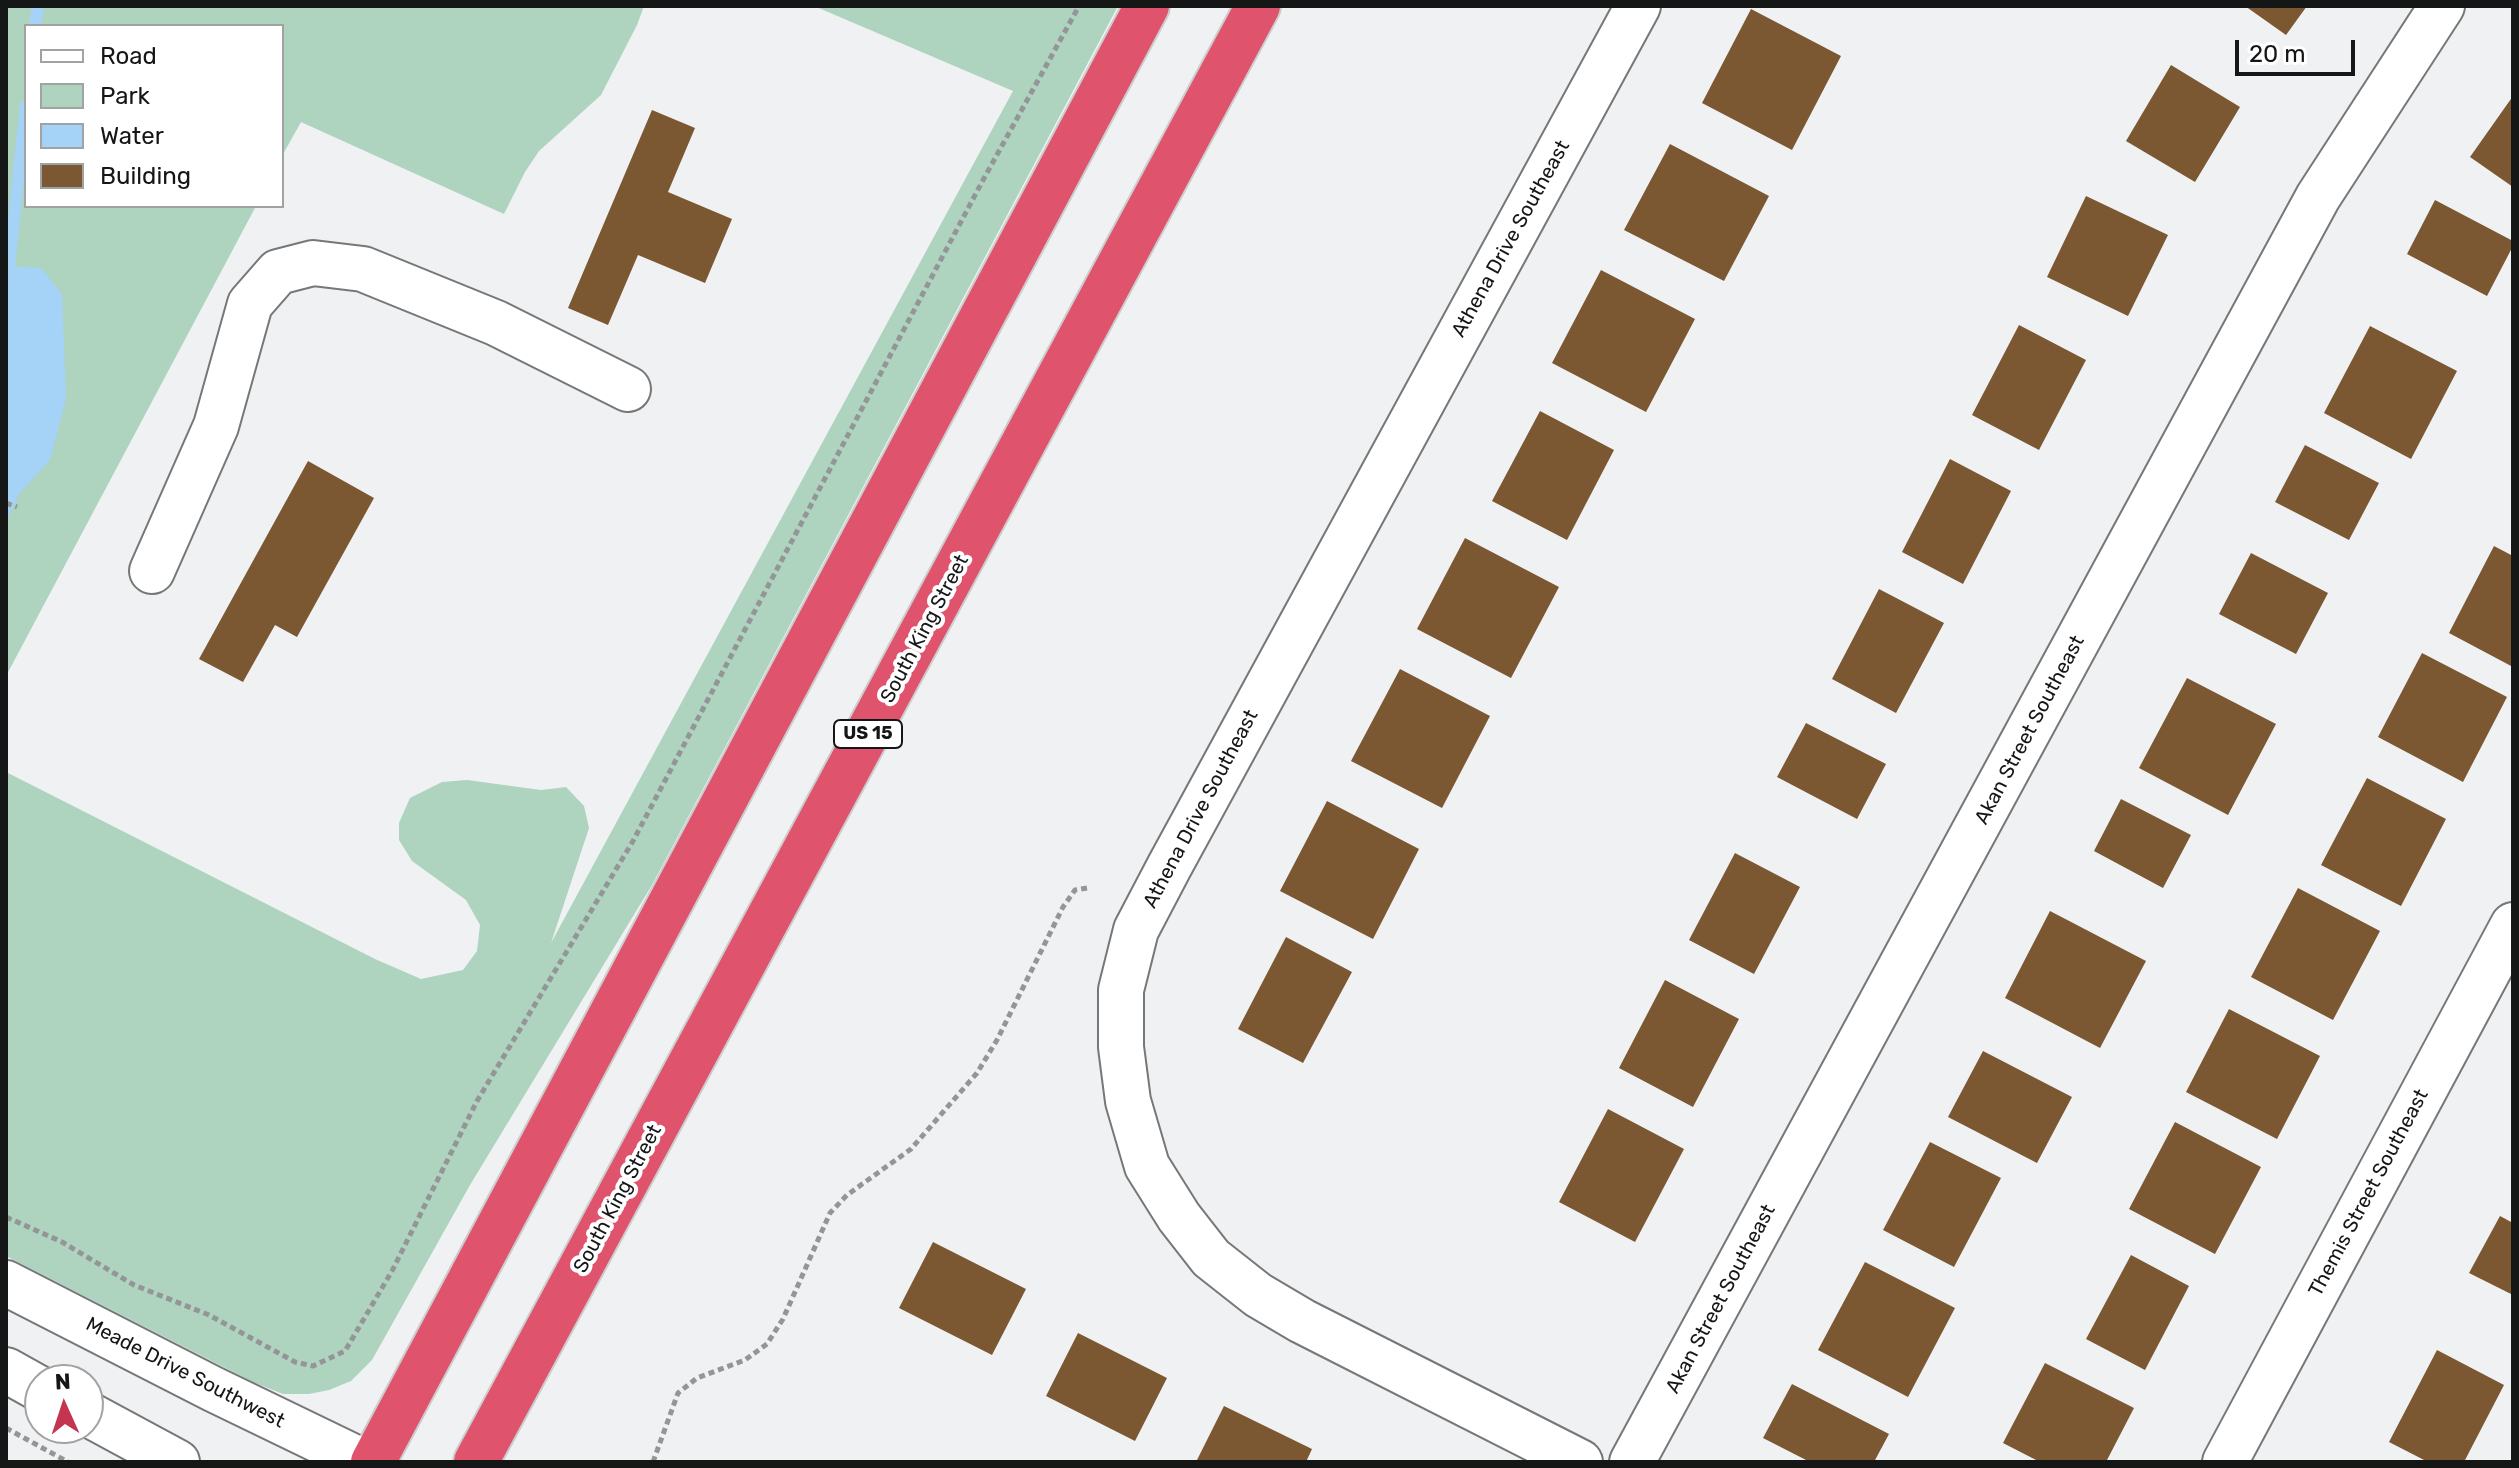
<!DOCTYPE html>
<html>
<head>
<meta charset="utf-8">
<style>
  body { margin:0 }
  #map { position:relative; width:2519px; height:1468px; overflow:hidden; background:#eff1f3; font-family:Rubik,sans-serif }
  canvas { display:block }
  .frame { position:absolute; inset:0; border:8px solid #151616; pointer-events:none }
  .legend { position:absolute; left:24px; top:24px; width:260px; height:184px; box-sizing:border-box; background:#fff; border:2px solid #a1a2a2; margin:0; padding:10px 14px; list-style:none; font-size:24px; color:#151616 }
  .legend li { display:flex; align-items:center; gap:16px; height:40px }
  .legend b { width:40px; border:2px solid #a1a2a2 }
  .north { position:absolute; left:24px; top:1364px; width:80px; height:80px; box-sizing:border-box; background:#fff; border:2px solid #a1a2a2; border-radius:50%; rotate:357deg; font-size:22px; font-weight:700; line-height:32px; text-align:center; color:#151616 }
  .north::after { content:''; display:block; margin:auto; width:28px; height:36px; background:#c53551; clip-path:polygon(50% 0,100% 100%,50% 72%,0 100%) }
  .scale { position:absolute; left:2235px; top:40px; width:120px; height:36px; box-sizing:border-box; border:4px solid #151616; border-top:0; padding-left:10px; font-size:24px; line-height:28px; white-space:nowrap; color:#151616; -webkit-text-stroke:6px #fff; paint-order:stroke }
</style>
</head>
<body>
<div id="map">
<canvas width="2519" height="1468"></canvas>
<div class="frame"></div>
<ul class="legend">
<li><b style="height:10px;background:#fff"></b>Road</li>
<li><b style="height:22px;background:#aed3bf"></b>Park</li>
<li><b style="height:22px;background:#a5d2f7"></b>Water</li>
<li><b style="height:22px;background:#7b5732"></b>Building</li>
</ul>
<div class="north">N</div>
<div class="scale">20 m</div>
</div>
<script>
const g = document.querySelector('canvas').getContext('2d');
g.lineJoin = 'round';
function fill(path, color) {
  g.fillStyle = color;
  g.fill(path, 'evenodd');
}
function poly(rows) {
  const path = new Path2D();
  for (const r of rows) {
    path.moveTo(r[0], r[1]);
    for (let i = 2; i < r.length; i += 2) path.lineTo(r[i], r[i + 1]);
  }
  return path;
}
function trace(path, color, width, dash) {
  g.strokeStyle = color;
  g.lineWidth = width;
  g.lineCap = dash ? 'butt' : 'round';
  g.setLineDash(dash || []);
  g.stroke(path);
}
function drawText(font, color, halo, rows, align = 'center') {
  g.font = font + ' Rubik,sans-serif';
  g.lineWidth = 8;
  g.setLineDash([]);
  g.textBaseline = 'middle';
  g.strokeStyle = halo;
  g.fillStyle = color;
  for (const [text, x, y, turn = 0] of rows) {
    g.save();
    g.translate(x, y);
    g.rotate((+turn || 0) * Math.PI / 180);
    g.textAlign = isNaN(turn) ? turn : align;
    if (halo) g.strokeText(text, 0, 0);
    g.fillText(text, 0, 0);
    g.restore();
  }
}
fill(poly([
  [6,6,644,6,637,25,601,95,539,151,525,172,504,214,301,122,282,156,282,26,26,26,26,206,256,206,6,676],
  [814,6,1118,6,652,885,470,1185,372,1360,351,1381,329,1390,309,1394,283,1394,253,1382,6,1256,6,772,375,959,421,979,463,970,477,951,480,925,466,900,412,861,399,840,399,823,410,798,442,782,467,780,541,790,566,787,584,806,589,828,551,943,1013,91]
]), '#aed3bf');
fill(poly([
  [6,266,41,268,62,294,66,399,50,460,19,494,6,522]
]), '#a5d2f7');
trace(poly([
  [35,26,38,6],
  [13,282,9,266,26,106]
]), '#a5d2f7', 12);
fill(poly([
  [2245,6,2307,6,2286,35],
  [1751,9,1841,56,1792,150,1702,103],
  [2171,65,2240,107,2195,182,2126,141],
  [2513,96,2513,187,2470,157],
  [652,110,695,128,668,192,732,219,705,283,638,255,608,325,568,308],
  [1670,144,1769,196,1724,281,1624,230],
  [2086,196,2168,235,2128,316,2047,277],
  [2435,200,2513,241,2513,246,2487,296,2407,254],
  [1601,270,1695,319,1646,412,1552,363],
  [2019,325,2086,360,2039,450,1972,415],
  [2370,326,2457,371,2411,459,2324,413],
  [1540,411,1614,450,1567,540,1492,501],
  [2305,445,2379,483,2349,540,2275,502],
  [1950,459,2011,491,1963,584,1902,552],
  [308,461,374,498,297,637,275,625,243,682,199,659],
  [1465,538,1559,587,1511,678,1417,629],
  [2494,546,2513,556,2513,667,2449,633],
  [2251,553,2328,593,2296,654,2219,614],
  [1879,589,1944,623,1896,713,1832,679],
  [2422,653,2507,697,2463,782,2378,737],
  [1400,669,1490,716,1442,808,1351,761],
  [2187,678,2276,724,2228,815,2139,768],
  [1806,723,1886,764,1857,819,1777,777],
  [2367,778,2446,819,2401,906,2321,865],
  [2121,799,2191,835,2163,888,2094,851],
  [1327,801,1419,849,1373,939,1280,891],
  [1735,853,1800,887,1754,974,1689,940],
  [2298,888,2380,931,2333,1020,2251,977],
  [2050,911,2146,961,2100,1048,2005,998],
  [1286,937,1352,972,1303,1063,1238,1029],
  [1665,980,1739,1019,1693,1107,1619,1068],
  [2229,1009,2320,1056,2277,1139,2186,1092],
  [1983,1051,2072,1097,2037,1163,1948,1117],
  [1608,1109,1684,1149,1635,1242,1559,1202],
  [2175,1122,2261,1167,2215,1254,2129,1209],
  [1930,1142,2001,1178,1954,1267,1883,1230],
  [2500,1216,2513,1223,2513,1295,2469,1273],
  [933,1242,1026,1289,992,1355,899,1308],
  [2131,1255,2189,1286,2145,1370,2086,1339],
  [1865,1262,1955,1308,1908,1397,1818,1350],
  [1078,1333,1167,1378,1135,1441,1046,1396],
  [2437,1350,2504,1385,2464,1462,2428,1462,2389,1442],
  [2045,1363,2134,1408,2106,1462,2040,1462,2003,1443],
  [1792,1384,1889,1434,1874,1462,1810,1462,1763,1438],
  [1224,1406,1312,1449,1306,1462,1196,1462]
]), '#7b5732');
const minor = poly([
  [152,571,216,426,250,304,278,272,313,263,363,269,496,323,628,389],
  [6,1283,213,1389,364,1462],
  [6,1370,40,1389],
  [88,1414,177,1462],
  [1580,1462,1302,1321,1258,1295,1211,1258,1179,1217,1147,1166,1128,1101,1121,1047,1121,990,1136,930,1169,867,1638,6],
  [1632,1462,2318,197,2442,6],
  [2225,1462,2513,925]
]);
const highway = poly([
  [373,1462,1147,6],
  [476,1462,1258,6]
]);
trace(minor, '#757778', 48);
trace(highway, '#ccc', 48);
trace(poly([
  [6,503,17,507],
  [6,1217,62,1242,134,1285,209,1315,295,1362,313,1366,345,1351,392,1271,477,1101,633,841,982,182,1079,6],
  [6,1428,68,1462],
  [653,1462,678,1393,697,1378,745,1360,767,1344,783,1319,830,1213,847,1195,911,1149,977,1073,997,1040,1063,907,1075,890,1087,888]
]), '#939596', 5, [6, 4]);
trace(minor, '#fff', 44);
trace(highway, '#df536c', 44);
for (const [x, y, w] of [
  [868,734,68]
]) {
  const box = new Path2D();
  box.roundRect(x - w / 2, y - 14, w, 28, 6);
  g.fillStyle = '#fff';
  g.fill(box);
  trace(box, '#151616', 2);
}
drawText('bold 18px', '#151616', null, [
  ["US 15",868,734]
]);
drawText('20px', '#151616', '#fff', [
  ["Athena Drive Southeast",1511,239,-61],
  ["South King Street",925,629,-62],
  ["Akan Street Southeast",2030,730,-62],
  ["Athena Drive Southeast",1201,809,-62],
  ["Themis Street Southeast",2369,1193,-62],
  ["South King Street",618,1199,-62],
  ["Akan Street Southeast",1721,1299,-62],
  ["Meade Drive Southwest",185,1373,27]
]);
</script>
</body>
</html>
